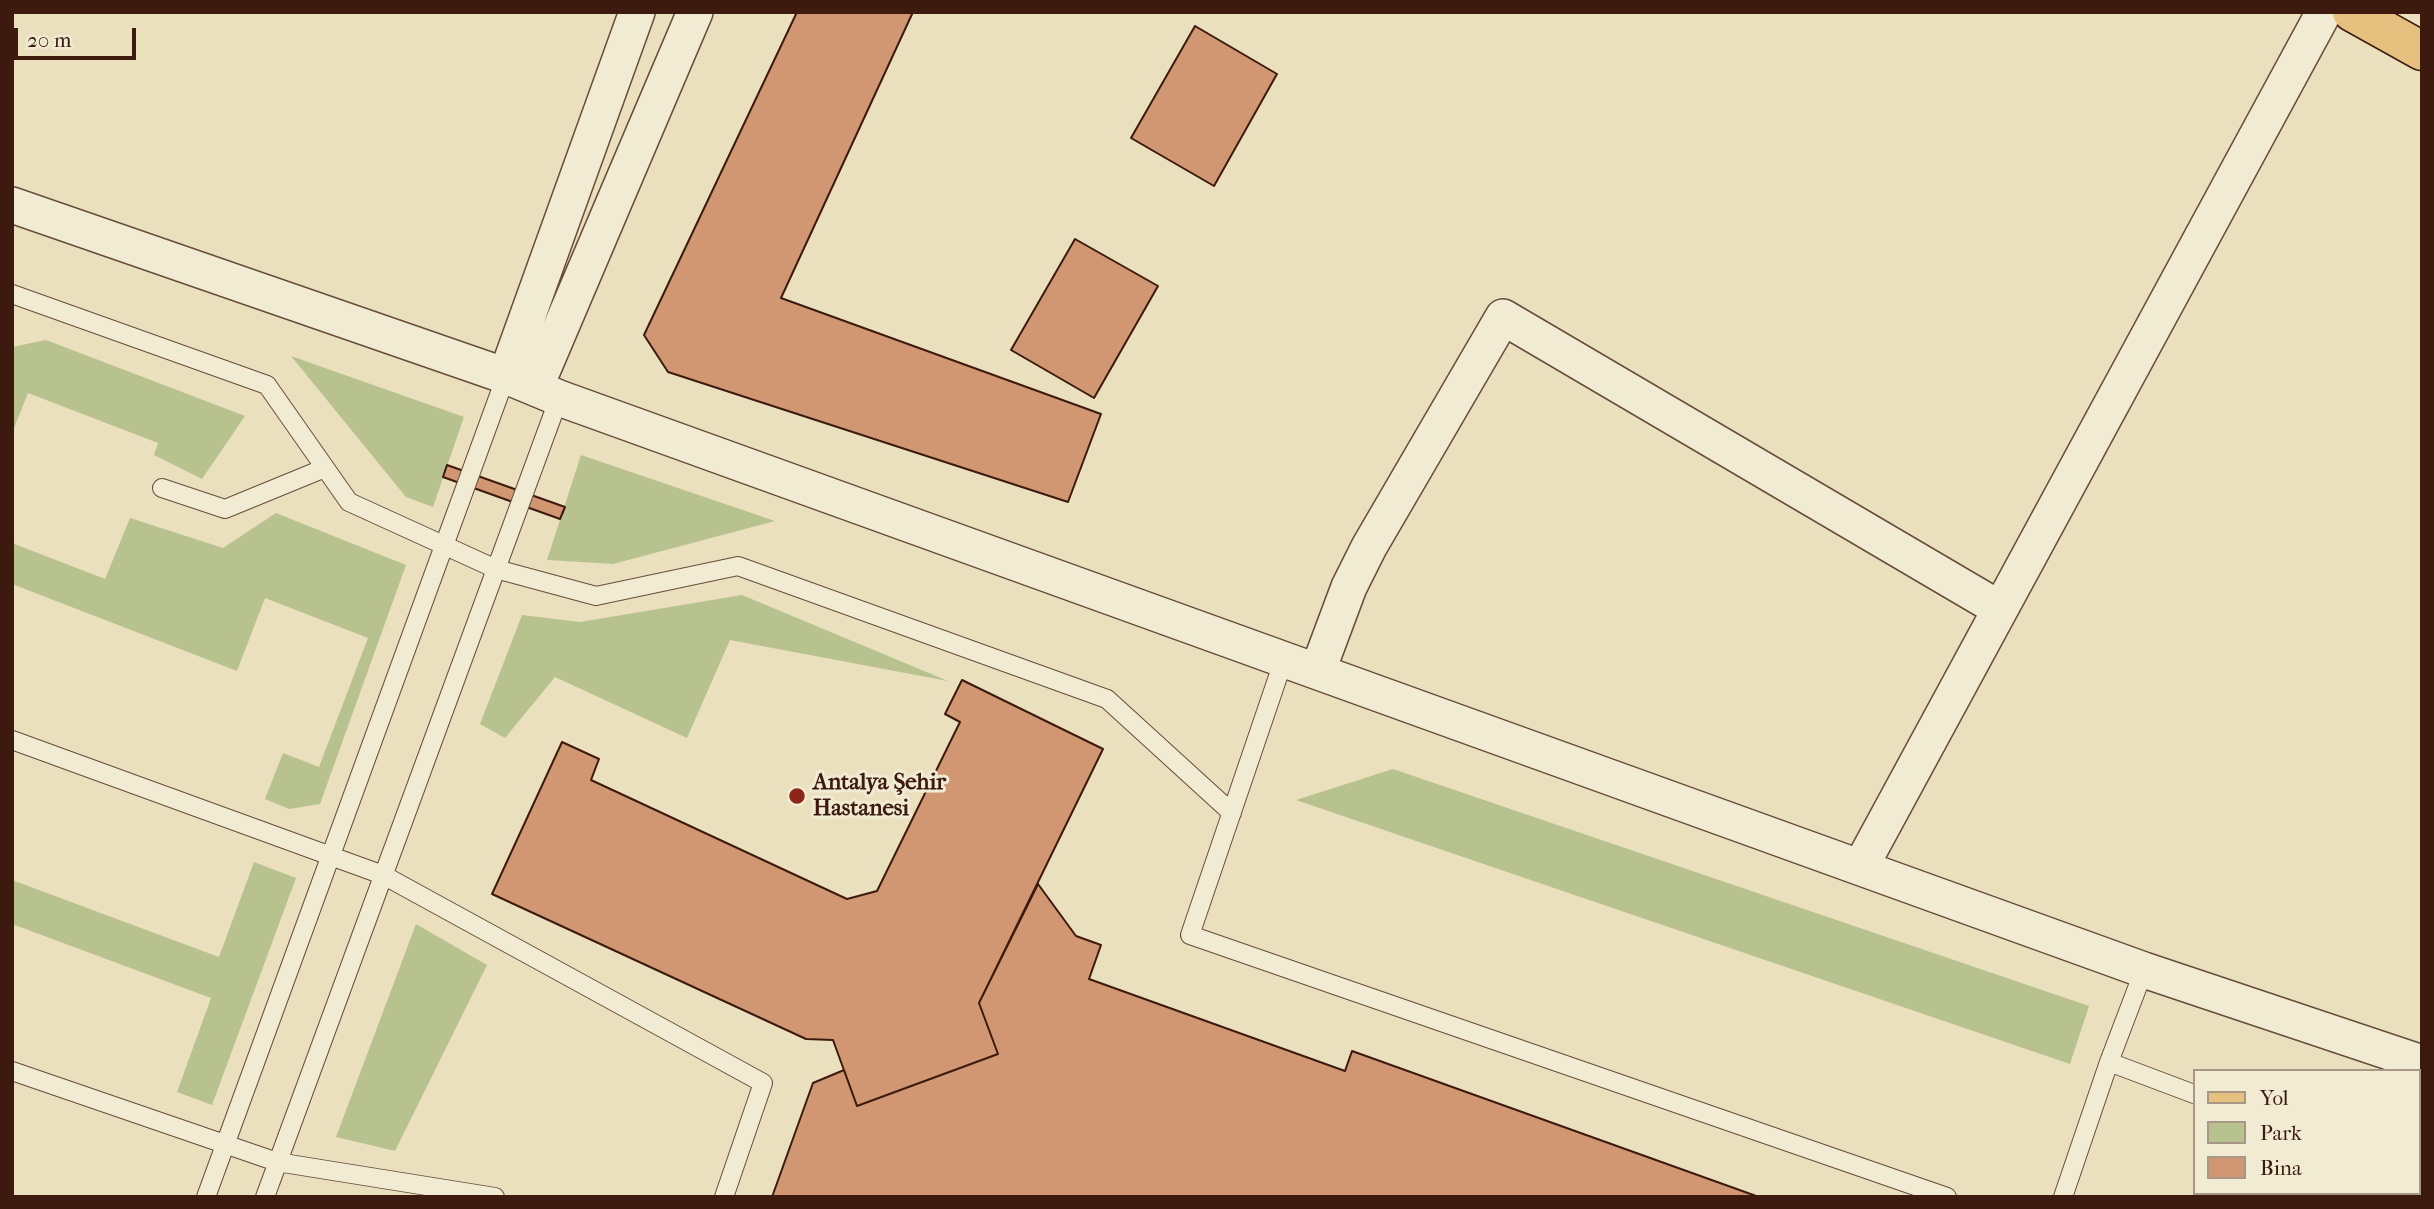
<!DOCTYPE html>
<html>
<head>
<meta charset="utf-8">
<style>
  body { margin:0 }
  #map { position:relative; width:2434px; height:1209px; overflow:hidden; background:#eae0bd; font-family:"IM FELL French Canon",serif }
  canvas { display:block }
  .frame { position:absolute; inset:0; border:14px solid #3c1a0e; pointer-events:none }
  .legend { position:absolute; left:2193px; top:1069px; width:228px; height:126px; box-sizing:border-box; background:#f1ebd4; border:2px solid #a99785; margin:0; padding:9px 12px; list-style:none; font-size:21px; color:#3c1a0e }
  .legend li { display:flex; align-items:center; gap:14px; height:35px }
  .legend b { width:35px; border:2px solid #a99785 }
  .scale { position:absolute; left:14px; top:28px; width:122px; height:32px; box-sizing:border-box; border:4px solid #3c1a0e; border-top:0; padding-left:9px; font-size:21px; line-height:24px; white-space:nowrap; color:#3c1a0e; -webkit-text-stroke:5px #f1ebd4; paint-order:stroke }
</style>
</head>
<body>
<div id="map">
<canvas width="2434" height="1209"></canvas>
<div class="frame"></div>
<ul class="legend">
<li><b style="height:9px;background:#e5c07e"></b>Yol</li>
<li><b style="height:19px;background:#b8c28f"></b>Park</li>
<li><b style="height:19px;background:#d19672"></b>Bina</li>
</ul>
<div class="scale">20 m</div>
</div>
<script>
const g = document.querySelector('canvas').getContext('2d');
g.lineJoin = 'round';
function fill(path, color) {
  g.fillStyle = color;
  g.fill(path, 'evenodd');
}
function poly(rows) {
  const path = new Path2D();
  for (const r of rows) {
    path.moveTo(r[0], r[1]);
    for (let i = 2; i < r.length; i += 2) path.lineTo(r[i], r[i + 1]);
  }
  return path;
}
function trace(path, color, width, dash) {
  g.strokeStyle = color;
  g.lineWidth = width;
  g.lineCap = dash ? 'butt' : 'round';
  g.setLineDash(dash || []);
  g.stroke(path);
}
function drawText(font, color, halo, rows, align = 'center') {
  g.font = font + ' "IM FELL French Canon",serif';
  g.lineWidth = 6;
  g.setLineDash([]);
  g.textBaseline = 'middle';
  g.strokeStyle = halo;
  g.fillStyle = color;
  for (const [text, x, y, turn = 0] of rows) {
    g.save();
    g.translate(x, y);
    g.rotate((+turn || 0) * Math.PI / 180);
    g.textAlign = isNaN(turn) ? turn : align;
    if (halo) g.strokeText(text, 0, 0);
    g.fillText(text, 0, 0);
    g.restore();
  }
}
fill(poly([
  [46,340,245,416,202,479,154,455,158,443,28,393,12,433,12,347],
  [291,356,464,417,433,507,406,497],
  [581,455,775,521,613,564,547,560],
  [276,513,406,565,320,804,289,809,265,799,283,753,319,767,368,638,265,598,237,671,12,584,12,543,105,579,130,518,223,548],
  [742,595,948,681,730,640,687,738,555,677,505,738,480,724,522,615,580,622],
  [1393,769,2089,1006,2070,1064,1296,800],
  [254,862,296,878,212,1105,177,1092,211,998,12,924,12,880,219,957],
  [416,924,487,965,395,1151,336,1137]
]), '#b8c28f');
const building = poly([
  [797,12,913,12,781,298,1101,414,1068,502,668,372,644,335,797,12],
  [1195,26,1277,74,1214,186,1131,138,1195,26],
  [1075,239,1158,286,1094,398,1011,350,1075,239],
  [447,465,565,507,560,519,443,477,447,465],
  [962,680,1103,749,979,1003,998,1054,857,1106,833,1040,806,1039,492,894,562,742,599,759,591,780,847,899,877,891,960,722,945,714,962,680],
  [1038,884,1076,936,1101,945,1089,979,1345,1071,1352,1051,1759,1197,772,1197,813,1083,844,1070,857,1106,998,1054,979,1003,1038,884],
  [2198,1193,2340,1193,2355,1197,2198,1197,2198,1193]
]);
fill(building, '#d19672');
trace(building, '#3c1a0e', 2);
const lane = poly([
  [12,294,267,385,349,502,496,569,596,596,738,566,1107,699,1232,813],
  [162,488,225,509,325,468],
  [1284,659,1190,935,1947,1197],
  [12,740,383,875,763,1083,724,1197],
  [2144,970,2109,1062,2194,1094],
  [12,1071,277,1162,495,1197],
  [2418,1179,2422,1180],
  [206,1197,506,376],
  [265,1197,559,398],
  [2063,1197,2109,1062]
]);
const street = poly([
  [12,205,506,376,559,398,2144,970,2422,1063],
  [506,376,637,12],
  [535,388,695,12],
  [1318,670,1349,587,1369,547,1503,317,2000,609],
  [1861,866,2324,12]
]);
const primary = poly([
  [2352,12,2422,51]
]);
trace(lane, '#684c3a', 20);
trace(street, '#684c3a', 38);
trace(primary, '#3c1a0e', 41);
trace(lane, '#f1ebd4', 18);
trace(street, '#f1ebd4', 35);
trace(primary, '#e5c07e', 38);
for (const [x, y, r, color] of [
  [797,796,9,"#8f2418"]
]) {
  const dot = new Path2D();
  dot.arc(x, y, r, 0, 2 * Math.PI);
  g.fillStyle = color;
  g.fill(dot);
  trace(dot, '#f1ebd4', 2.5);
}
drawText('bold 23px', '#3c1a0e', '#f1ebd4', [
  ["Antalya Şehir",813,783],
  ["Hastanesi",813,809]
], 'left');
</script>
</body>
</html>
